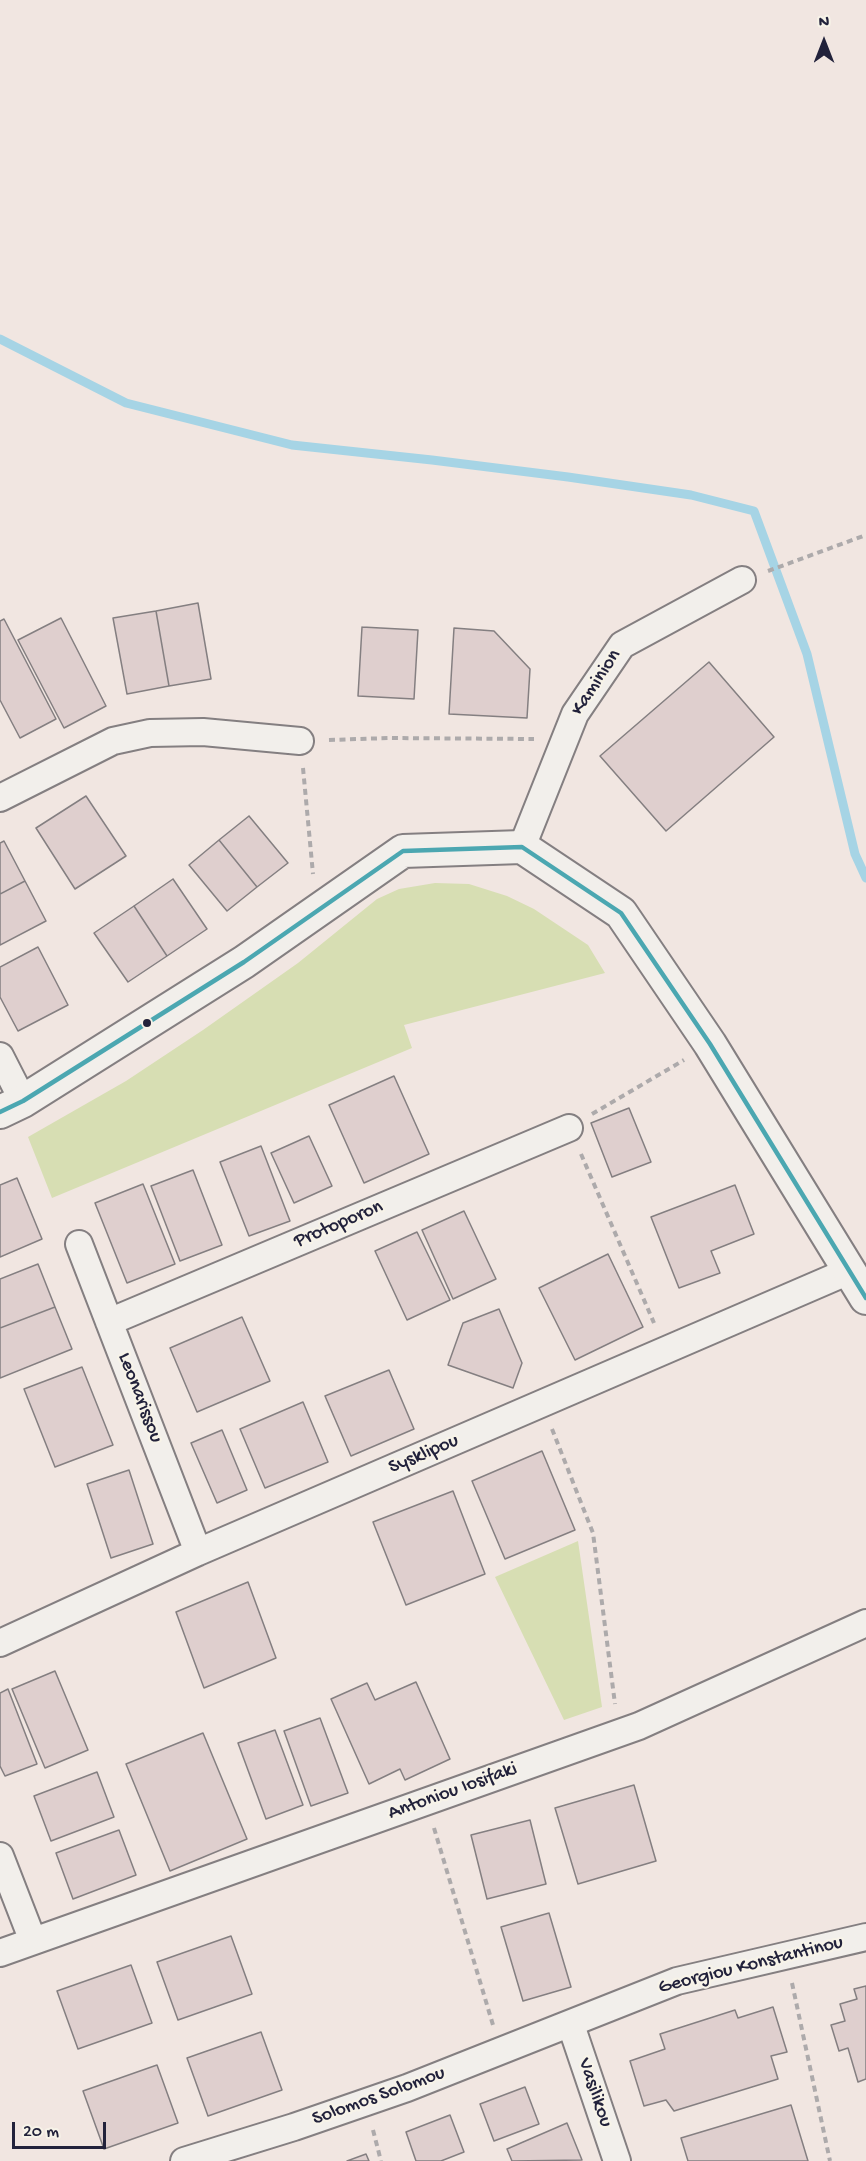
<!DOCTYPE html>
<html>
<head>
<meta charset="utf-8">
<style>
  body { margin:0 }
  #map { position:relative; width:866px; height:2161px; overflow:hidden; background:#f1e6e1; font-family:"Gochi Hand",sans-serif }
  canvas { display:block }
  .north { position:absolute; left:794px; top:12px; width:60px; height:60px; -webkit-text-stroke:4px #f7f3e8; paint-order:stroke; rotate:0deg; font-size:16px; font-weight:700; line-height:24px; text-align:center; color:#22223b }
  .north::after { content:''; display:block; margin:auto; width:21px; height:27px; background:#22223b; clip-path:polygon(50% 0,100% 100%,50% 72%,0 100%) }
  .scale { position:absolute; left:12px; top:2122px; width:94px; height:27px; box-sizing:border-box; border:3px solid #22223b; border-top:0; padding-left:8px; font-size:18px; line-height:21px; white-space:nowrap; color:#22223b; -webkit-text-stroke:4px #f7f3e8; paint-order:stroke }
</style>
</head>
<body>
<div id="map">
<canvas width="866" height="2161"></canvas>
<div class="north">N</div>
<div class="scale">20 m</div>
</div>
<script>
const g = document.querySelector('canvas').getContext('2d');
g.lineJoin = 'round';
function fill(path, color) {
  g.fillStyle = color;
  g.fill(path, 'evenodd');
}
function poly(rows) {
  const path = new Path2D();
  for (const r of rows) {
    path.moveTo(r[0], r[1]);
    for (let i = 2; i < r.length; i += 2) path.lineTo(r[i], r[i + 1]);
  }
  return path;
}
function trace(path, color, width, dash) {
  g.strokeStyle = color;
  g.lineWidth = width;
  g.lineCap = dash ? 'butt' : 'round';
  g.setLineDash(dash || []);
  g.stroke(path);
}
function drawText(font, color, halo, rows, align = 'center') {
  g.font = font + ' "Gochi Hand",sans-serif';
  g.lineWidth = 4.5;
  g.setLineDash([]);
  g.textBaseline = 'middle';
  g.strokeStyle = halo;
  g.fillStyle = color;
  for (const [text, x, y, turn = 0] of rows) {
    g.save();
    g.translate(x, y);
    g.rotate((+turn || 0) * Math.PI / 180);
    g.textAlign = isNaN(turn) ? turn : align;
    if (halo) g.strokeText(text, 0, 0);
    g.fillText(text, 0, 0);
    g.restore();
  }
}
fill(poly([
  [435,883,469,884,507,896,534,909,588,945,605,973,404,1025,412,1048,52,1198,28,1137,126,1081,203,1030,298,963,377,899,399,889],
  [578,1541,602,1707,564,1720,495,1577]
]), '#d7deb3');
trace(poly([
  [0,339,126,403,292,445,432,460,568,477,691,495,754,511,807,654,855,854,866,878]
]), '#a6d4e5', 9);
const building = poly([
  [198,603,211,679,169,686,156,611,198,603],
  [156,611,169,686,127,694,113,618,156,611],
  [61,618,106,706,64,728,18,640,61,618],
  [4,619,56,719,20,738,0,700,0,621,4,619],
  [362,627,418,630,414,699,358,696,362,627],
  [454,628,494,631,530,669,527,718,449,714,454,628],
  [709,662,774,737,666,831,600,756,709,662],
  [86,796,126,856,75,889,36,828,86,796],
  [249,816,288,863,257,887,219,840,249,816],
  [219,840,257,887,227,911,189,865,219,840],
  [4,841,25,881,0,894,0,843,4,841],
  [173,879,207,929,167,956,134,906,173,879],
  [25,881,46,921,0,945,0,894,25,881],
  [134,906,167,956,128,982,94,933,134,906],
  [38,947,68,1005,18,1031,0,997,0,967,38,947],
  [394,1076,429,1154,364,1183,329,1105,394,1076],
  [629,1108,651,1162,612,1177,591,1123,629,1108],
  [309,1136,332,1186,294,1203,271,1153,309,1136],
  [261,1146,290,1221,249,1236,220,1162,261,1146],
  [193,1170,222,1245,180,1261,151,1186,193,1170],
  [17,1178,42,1239,0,1257,0,1185,17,1178],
  [143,1184,175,1264,127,1283,95,1203,143,1184],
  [735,1185,754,1234,711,1251,720,1273,679,1288,651,1217,735,1185],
  [464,1211,496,1279,453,1299,422,1230,464,1211],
  [417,1232,450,1300,407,1320,375,1251,417,1232],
  [608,1254,643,1327,575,1360,539,1288,608,1254],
  [38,1264,55,1307,0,1328,0,1279,38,1264],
  [55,1307,72,1349,0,1378,0,1328,55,1307],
  [499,1309,522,1363,513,1388,448,1365,463,1323,499,1309],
  [242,1317,270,1381,197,1412,170,1348,242,1317],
  [82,1367,113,1445,55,1467,24,1389,82,1367],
  [389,1370,414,1429,351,1456,325,1396,389,1370],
  [303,1402,328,1462,265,1488,240,1429,303,1402],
  [222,1430,247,1490,217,1503,191,1443,222,1430],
  [542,1451,575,1530,505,1559,472,1481,542,1451],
  [129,1470,153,1544,111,1558,87,1484,129,1470],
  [453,1491,485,1574,406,1605,373,1522,453,1491],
  [248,1582,276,1658,204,1688,176,1612,248,1582],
  [55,1671,88,1750,45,1768,12,1689,55,1671],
  [416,1682,450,1759,405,1780,400,1769,369,1784,331,1699,367,1683,375,1700,416,1682],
  [8,1689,37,1764,5,1776,0,1766,0,1693,8,1689],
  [320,1718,348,1793,311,1806,284,1731,320,1718],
  [275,1730,303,1805,266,1819,238,1743,275,1730],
  [203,1733,247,1839,170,1871,126,1764,203,1733],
  [97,1772,114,1817,51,1841,34,1796,97,1772],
  [634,1785,656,1861,578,1884,555,1808,634,1785],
  [530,1820,546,1884,487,1899,471,1835,530,1820],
  [119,1830,136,1875,73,1899,56,1853,119,1830],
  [549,1913,571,1987,523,2001,501,1927,549,1913],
  [231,1936,252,1994,178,2020,157,1962,231,1936],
  [131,1965,152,2023,78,2049,57,1991,131,1965],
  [866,1986,866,2079,858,2082,848,2048,839,2051,831,2025,845,2021,840,2004,857,1999,854,1989,866,1986],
  [773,2007,787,2052,771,2056,778,2079,674,2111,666,2100,644,2106,630,2061,665,2049,660,2034,735,2010,738,2018,773,2007],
  [261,2032,282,2090,208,2116,187,2058,261,2032],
  [157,2065,178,2123,104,2149,83,2091,157,2065],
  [525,2087,539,2124,494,2141,480,2104,525,2087],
  [791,2105,808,2161,688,2161,681,2138,791,2105],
  [450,2115,464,2152,441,2161,416,2161,406,2132,450,2115],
  [567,2123,582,2160,512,2161,507,2149,567,2123],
  [366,2154,369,2161,347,2161,366,2154]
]);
fill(building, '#dfcfce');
trace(building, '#847f81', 1.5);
const minor = poly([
  [0,798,113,741,150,733,203,732,300,741],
  [522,847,575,714,622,645,742,580],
  [0,1056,23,1101],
  [79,1244,198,1552],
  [109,1322,569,1128],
  [0,1643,198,1552,849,1271],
  [0,1856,33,1941],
  [0,1953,639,1726,866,1623],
  [571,2025,617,2161],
  [184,2161,294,2127,407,2088,677,1981,866,1937]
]);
const tertiary = poly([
  [0,1112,23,1101,244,962,403,851,522,847,621,913,710,1044,866,1298]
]);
trace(minor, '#847f81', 30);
trace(tertiary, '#847f81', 36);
trace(poly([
  [768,571,866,535],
  [329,740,389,738,534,739],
  [303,768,313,874],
  [592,1114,684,1060],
  [581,1154,654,1323],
  [552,1429,593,1533,615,1704],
  [434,1828,493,2025],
  [792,1983,830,2161],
  [373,2130,381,2161]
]), '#adaaab', 4, [6, 4.5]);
trace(minor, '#f2efeb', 26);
trace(tertiary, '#f2efeb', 32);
trace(poly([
  [0,1112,23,1101,244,962,403,851,522,847,621,913,710,1044,866,1298]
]), '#4ba7b1', 4.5);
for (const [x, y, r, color] of [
  [147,1023,5,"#22223b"]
]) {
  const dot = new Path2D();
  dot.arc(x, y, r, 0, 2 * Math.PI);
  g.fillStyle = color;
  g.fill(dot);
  trace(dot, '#f7f3e8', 2);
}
drawText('20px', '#22223b', '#f7f3e8', [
  ["Kaminion",597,683,-57],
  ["Protoporon",339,1225,-23],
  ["Leonarissou",139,1398,69],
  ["Sysklipou",424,1455,-23],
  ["Antoniou Iosifaki",453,1792,-20],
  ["Georgiou Konstantinou",751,1966,-14],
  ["Vasilikou",594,2093,71],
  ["Solomos Solomou",379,2097,-20]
]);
</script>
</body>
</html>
